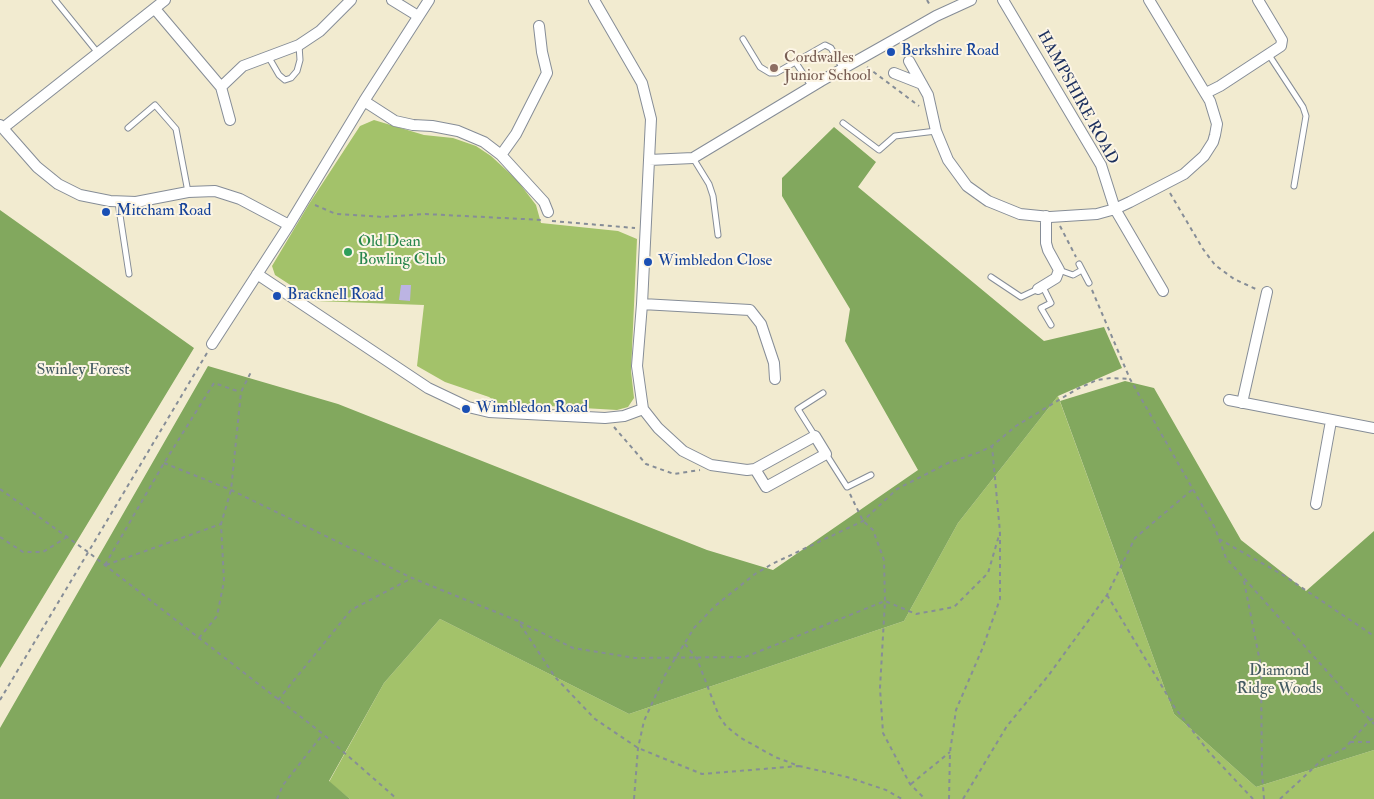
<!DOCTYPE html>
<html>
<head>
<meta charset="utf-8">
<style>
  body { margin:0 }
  canvas { display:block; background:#f2ebd0 }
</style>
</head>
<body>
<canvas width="1374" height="799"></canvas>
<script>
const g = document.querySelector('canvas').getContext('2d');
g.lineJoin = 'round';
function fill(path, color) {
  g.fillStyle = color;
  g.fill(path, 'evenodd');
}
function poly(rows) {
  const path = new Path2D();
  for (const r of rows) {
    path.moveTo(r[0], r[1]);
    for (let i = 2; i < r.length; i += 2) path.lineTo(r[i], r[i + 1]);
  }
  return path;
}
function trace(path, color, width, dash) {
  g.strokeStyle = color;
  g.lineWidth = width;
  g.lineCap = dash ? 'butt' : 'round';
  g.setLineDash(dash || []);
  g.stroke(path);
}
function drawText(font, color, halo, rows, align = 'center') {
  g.font = font + ' "IM FELL Double Pica",serif';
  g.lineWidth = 4;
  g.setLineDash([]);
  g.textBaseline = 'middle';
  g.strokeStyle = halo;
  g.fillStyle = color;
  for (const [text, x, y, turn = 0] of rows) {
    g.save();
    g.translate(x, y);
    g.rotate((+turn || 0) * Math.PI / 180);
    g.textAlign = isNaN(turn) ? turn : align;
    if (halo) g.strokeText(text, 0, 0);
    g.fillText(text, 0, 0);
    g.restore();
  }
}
fill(poly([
  [374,120,424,135,453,138,476,146,491,156,517,180,536,205,541,223,618,231,637,239,631,371,634,398,628,407,617,410,498,403,489,397,445,382,417,366,424,305,315,301,275,275,272,266,309,204,360,126],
  [1058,396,1174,714,1256,787,1374,750,1374,799,350,799,329,782,384,683,440,619,629,714,904,621,958,523]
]), '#a3c26a');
fill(poly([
  [834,127,876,162,858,187,1044,341,1104,327,1122,368,1058,396,958,523,904,621,629,714,440,619,384,683,329,781,350,799,0,799,0,728,208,366,338,404,707,550,773,570,918,470,845,341,850,309,782,196,782,178],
  [0,210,194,348,0,668],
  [1125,381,1154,388,1241,540,1306,591,1374,531,1374,750,1256,787,1174,714,1060,401]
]), '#82a85e');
fill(poly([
  [401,285,411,285,410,301,399,300]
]), '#bcb4e3');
const lane = poly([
  [55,0,98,53],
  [743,39,760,67,770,73,776,73,825,45,831,48,843,69],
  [1269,55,1303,107,1306,116,1294,186],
  [268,56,279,75,285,80,291,78,297,71,300,60,299,45],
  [796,63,812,87],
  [843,123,879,150,895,136,936,131],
  [128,128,155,105,176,129,188,192],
  [693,158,709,184,713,196,718,235],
  [118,202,129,274],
  [1079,264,1089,283],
  [1059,270,1073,275,1082,270],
  [991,277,1021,297,1038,289],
  [1043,287,1051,303,1041,308,1051,325],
  [815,436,798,409,823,393],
  [826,454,847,487,871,475]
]);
const street = poly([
  [392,0,418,16],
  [1003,0,1101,165,1115,209,1163,291],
  [155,9,221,87,230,120],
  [909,61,928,95,936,131,948,160,967,186,988,201,1020,214,1050,217,1097,214,1115,209,1130,202,1184,174,1204,156,1213,142,1215,135,1217,124,1210,101,1149,0],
  [894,73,922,84],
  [221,87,243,66,299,45,320,31,351,0],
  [1206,93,1220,86,1281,46,1282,40,1258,0],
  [364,101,395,121,413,125,432,126,458,131,484,142,501,155,544,202,548,212],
  [0,125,37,167,58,184,80,195,110,201,136,202,188,192,215,191,240,199,289,225],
  [3,128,165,0],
  [501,155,516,134,547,73,542,52,539,26],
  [649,160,693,158,821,81,915,28,936,16,971,0],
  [257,274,428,388,468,407,489,412,605,418,624,416,643,409,637,366,642,304,651,119,642,83,594,0],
  [1038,289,1056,278,1059,270,1048,250,1046,243,1046,216],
  [642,304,750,310,761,324,774,363,775,379],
  [212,344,289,225,364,101,429,0],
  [1229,400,1374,428],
  [1242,403,1267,292],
  [643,409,658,428,683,451,711,465,747,470,755,469,815,436,826,454,766,487,755,469],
  [1316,504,1331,421]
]);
trace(lane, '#868d97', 7);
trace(street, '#868d97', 12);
trace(poly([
  [927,0,931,7],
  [867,67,919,106],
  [1170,193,1203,249,1215,265,1234,279,1258,290],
  [315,205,336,214,383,217,425,214,542,220],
  [552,221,635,228],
  [1060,226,1076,257],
  [1092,290,1130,379,1215,528,1226,558,1374,724],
  [614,427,646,464,674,474,700,470],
  [164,463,231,490,412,578,518,621,555,677,595,719,638,748,702,774,799,766],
  [0,489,88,552,323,734,397,799],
  [850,494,863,521,873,530,884,560,885,601,880,688,883,733,910,784,925,799],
  [0,537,23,552,43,552,67,537],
  [1219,539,1283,575,1374,636],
  [105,565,164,463,214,383,240,392],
  [106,565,221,524],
  [1244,581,1261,667,1262,773,1264,799],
  [1107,595,1175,708,1209,752,1253,799],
  [520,622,573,648,635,658,745,657,885,601,916,614,954,607,988,573,1000,532],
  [199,638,217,616,224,581,221,524,231,490,241,392,252,370],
  [685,644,697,659,719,716,726,726,741,738,775,757,799,766,847,777,886,790,902,799],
  [0,700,207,353],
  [278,700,351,610,412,578],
  [1350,742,1374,742],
  [911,784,950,752],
  [277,799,283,785,323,734],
  [634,799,638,748,644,721,665,675,694,628,715,606,755,574,772,564,863,521,897,489,948,463,980,452,992,446,1016,426,1077,389,1097,380,1111,378,1130,379],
  [949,799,950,752,956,710,983,647,1000,599,1000,532,992,446],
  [963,799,1007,726,1048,676,1107,595,1135,538,1193,489],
  [1280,799,1323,759,1345,748,1370,720,1374,718]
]), '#868d97', 2, [4, 4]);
trace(lane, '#fff', 5);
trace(street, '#fff', 10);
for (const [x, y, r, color] of [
  [891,52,5,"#1a4fb4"],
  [774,68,5,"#8d6e63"],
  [106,212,5,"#1a4fb4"],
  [348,252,5,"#2e9e5b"],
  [648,262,5,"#1a4fb4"],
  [277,296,5,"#1a4fb4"],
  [466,409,5,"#1a4fb4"]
]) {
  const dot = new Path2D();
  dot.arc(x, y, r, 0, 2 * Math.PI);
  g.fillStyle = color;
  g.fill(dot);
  trace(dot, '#fcf5e5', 2);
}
drawText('16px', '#164399', '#fcf5e5', [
  ["Berkshire Road",901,52],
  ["Mitcham Road",116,212],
  ["Wimbledon Close",658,262],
  ["Bracknell Road",287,296],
  ["Wimbledon Road",476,409]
], 'left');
drawText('16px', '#785e54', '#fcf5e5', [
  ["Cordwalles",784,59],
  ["Junior School",784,77]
], 'left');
drawText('16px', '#1b2f5e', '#fcf5e5', [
  ["HAMPSHIRE ROAD",1077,98,61]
]);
drawText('16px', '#27864d', '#fcf5e5', [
  ["Old Dean",358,243],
  ["Bowling Club",358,261]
], 'left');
drawText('16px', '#445b62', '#fcf5e5', [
  ["Swinley Forest",83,371],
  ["Diamond",1279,672],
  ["Ridge Woods",1279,690]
]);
</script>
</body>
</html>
